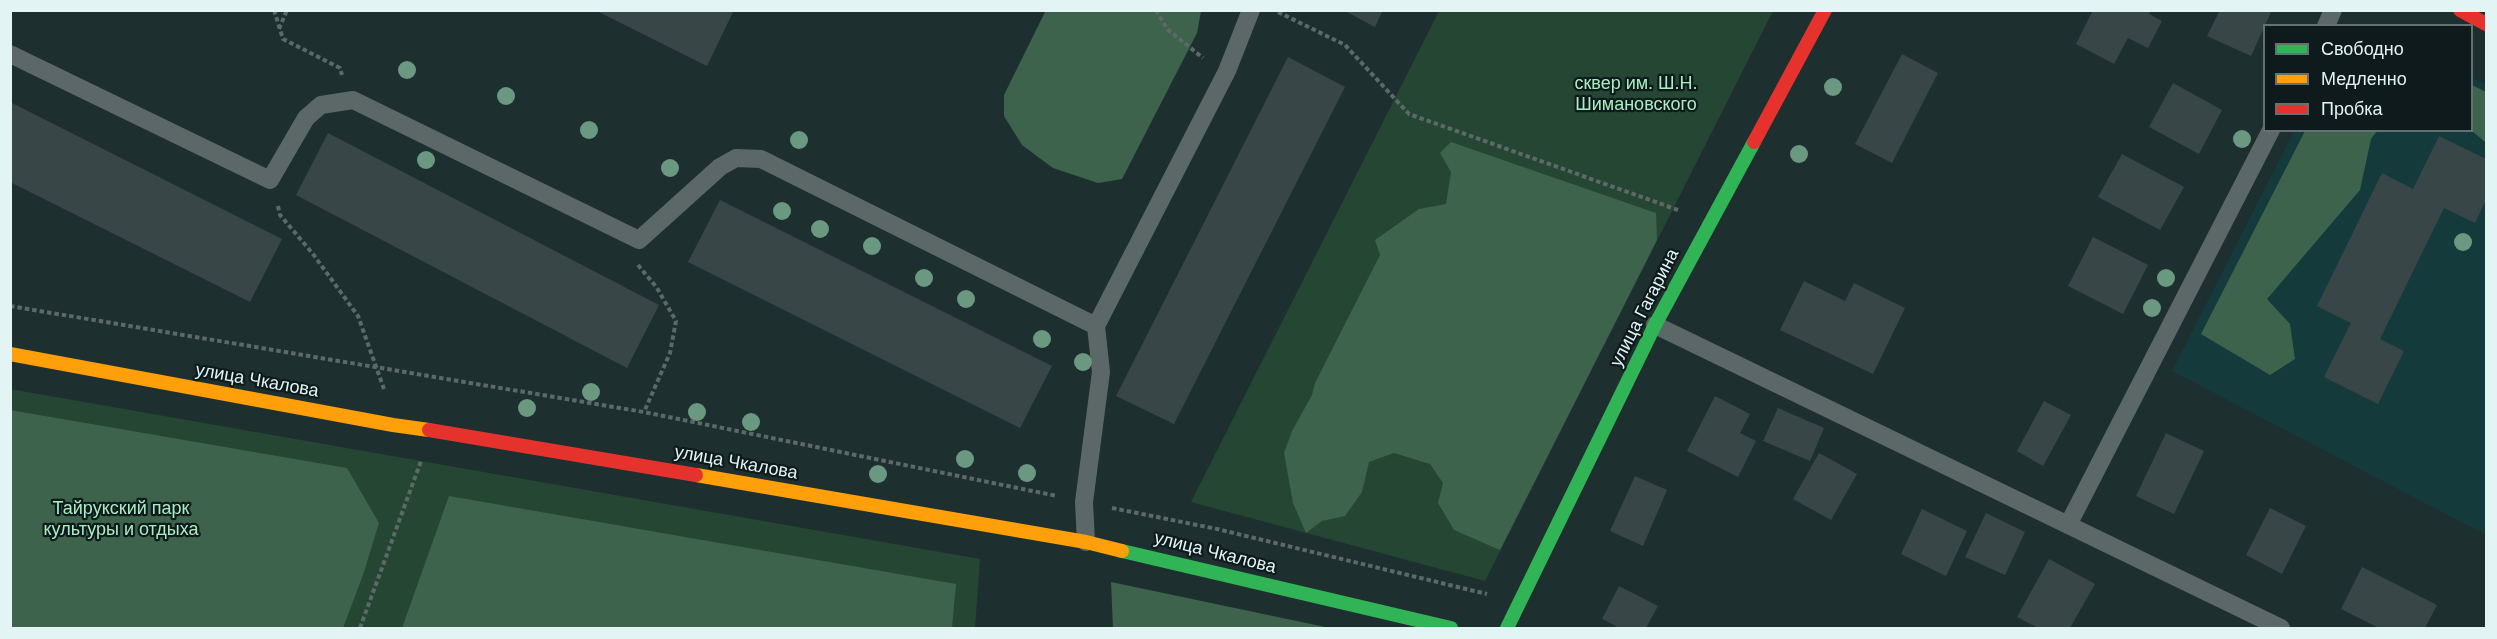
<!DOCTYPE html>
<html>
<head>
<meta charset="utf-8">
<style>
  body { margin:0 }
  #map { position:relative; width:2497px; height:639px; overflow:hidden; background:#1e2f30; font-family:Arial,sans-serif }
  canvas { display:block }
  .frame { position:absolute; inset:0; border:12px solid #e3f4f5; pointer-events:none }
  .legend { position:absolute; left:2263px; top:24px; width:210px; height:108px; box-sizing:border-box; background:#0e1a1b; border:2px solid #637172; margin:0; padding:8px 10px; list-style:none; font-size:18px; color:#e3f4f5 }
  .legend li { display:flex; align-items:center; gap:12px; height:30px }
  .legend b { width:30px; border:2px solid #637172 }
</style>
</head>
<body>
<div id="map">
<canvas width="2497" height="639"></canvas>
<div class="frame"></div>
<ul class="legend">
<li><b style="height:8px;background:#30b455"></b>Свободно</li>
<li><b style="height:8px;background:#ff9f0a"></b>Медленно</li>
<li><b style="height:8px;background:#e5322d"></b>Пробка</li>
</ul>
</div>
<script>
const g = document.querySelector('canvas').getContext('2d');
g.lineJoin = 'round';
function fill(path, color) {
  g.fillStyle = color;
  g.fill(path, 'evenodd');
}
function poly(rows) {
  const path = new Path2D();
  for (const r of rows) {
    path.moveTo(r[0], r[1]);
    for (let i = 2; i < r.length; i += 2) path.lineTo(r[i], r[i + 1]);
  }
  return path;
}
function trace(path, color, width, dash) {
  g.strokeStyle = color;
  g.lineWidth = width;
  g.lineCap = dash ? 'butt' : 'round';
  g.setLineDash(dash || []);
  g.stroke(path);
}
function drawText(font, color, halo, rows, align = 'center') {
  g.font = font + ' Arial,sans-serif';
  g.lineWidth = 4.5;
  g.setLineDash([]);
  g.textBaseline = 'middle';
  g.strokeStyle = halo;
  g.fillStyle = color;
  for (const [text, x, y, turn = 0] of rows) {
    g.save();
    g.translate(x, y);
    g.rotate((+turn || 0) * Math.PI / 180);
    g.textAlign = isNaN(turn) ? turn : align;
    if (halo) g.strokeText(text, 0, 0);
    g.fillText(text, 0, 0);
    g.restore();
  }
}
fill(poly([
  [2472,78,2486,84,2486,535,2172,371,2294,131,2472,130]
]), '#143a3c');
fill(poly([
  [1439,11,1773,11,1485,581,1191,502],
  [10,389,980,559,975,628,11,628]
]), '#254633');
fill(poly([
  [1046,10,1201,11,1197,33,1122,179,1098,183,1053,168,1022,145,1004,116,1004,95],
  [2472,85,2486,92,2486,143,2471,130],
  [2305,131,2377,131,2371,139,2360,190,2267,299,2290,324,2295,359,2270,375,2201,334],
  [1451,142,1656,213,1657,240,1500,550,1454,530,1438,503,1443,483,1430,464,1394,453,1369,462,1362,492,1345,516,1322,521,1306,533,1293,503,1284,453,1292,431,1312,395,1315,383,1380,255,1375,240,1419,209,1446,204,1451,172,1440,153],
  [10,410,347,468,379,523,363,575,343,628,11,628],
  [449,496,956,584,952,628,402,628],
  [1111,582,1330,628,1113,628]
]), '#3d634d');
fill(poly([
  [595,10,734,10,707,66],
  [1343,10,1383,10,1375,27],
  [2093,10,2151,10,2149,14,2162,21,2148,48,2128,38,2114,64,2076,44],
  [2220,10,2272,10,2251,56,2207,36],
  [1902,54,1938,73,1892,163,1855,144],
  [1288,57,1345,87,1174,424,1116,396],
  [2173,83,2222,110,2199,154,2149,127],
  [10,102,282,239,250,302,10,182],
  [328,133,659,305,627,368,296,195],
  [2439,136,2486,159,2486,200,2475,223,2444,208,2380,339,2404,351,2378,404,2324,377,2351,323,2317,306,2382,173,2413,189],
  [2122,154,2184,187,2160,230,2098,197],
  [720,200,1052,366,1020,428,688,262],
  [2093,237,2148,265,2123,314,2068,286],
  [1804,281,1845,301,1854,283,1905,308,1873,374,1780,330],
  [1715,396,1750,414,1740,433,1756,441,1738,477,1687,451],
  [2044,401,2071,415,2043,466,2017,451],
  [1778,408,1824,428,1810,461,1763,441],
  [2166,433,2204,451,2174,514,2136,496],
  [1819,453,1857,474,1831,520,1793,499],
  [1635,476,1667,490,1643,546,1610,531],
  [2270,508,2306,526,2282,574,2246,555],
  [1922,509,1967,531,1946,576,1901,554],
  [1986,513,2025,532,2005,575,1965,557],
  [2049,559,2095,584,2070,628,2038,628,2017,617],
  [2362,567,2437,605,2425,628,2379,628,2341,609],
  [1619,586,1658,606,1646,628,1615,628,1616,626,1602,619]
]), '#394648');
trace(poly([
  [274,10,283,39,340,68,342,75],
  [1156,10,1167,29,1203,58],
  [1278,12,1345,45,1409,114,1678,210],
  [279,29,287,10],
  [278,206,280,215,313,254,358,316,384,389],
  [638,265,657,288,676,321,670,353,644,412],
  [10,306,644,412,1057,496],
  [1112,508,1217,529,1487,594],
  [360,628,421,461]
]), '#5d6969', 4, [4.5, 3]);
trace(poly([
  [2326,26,2333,10],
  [10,54,270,180,306,118,321,105,353,100,639,240,720,167,736,158,761,159,1096,326],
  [1655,325,2281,628],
  [2068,525,2271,130],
  [1086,542,1084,502,1101,372,1096,326,1227,71,1251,10]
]), '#5c6868', 18);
trace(poly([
  [1122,551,1451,628],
  [1507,628,1655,325,1754,142]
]), '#30b455', 14);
trace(poly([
  [10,354,393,425,429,430],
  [696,475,1086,542,1122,551]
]), '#ff9f0a', 14);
trace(poly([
  [2460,10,2486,24],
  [1754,142,1825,10],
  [429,430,696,475]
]), '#e5322d', 14);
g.fillStyle = '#6a9880';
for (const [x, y] of [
  [407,70],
  [1833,87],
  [506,96],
  [589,130],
  [2242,139],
  [799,140],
  [1799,154],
  [426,160],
  [670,168],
  [782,211],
  [820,229],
  [2463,242],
  [872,246],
  [924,278],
  [2166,278],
  [966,299],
  [2152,308],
  [1042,339],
  [1083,362],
  [591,392],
  [527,408],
  [697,412],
  [751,422],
  [965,459],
  [1027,473],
  [878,474]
]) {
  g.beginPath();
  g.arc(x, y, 9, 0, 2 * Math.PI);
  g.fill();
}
drawText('18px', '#a9eec1', '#0e1a1b', [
  ["сквер им. Ш.Н.",1636,84],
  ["Шимановского",1636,105],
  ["Тайрукский парк",121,509],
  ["культуры и отдыха",121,530]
]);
drawText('18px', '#e3f4f5', '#0e1a1b', [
  ["улица Гагарина",1645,308,-63],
  ["улица Чкалова",257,381,10],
  ["улица Чкалова",736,463,10],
  ["улица Чкалова",1215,553,14]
]);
</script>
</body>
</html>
